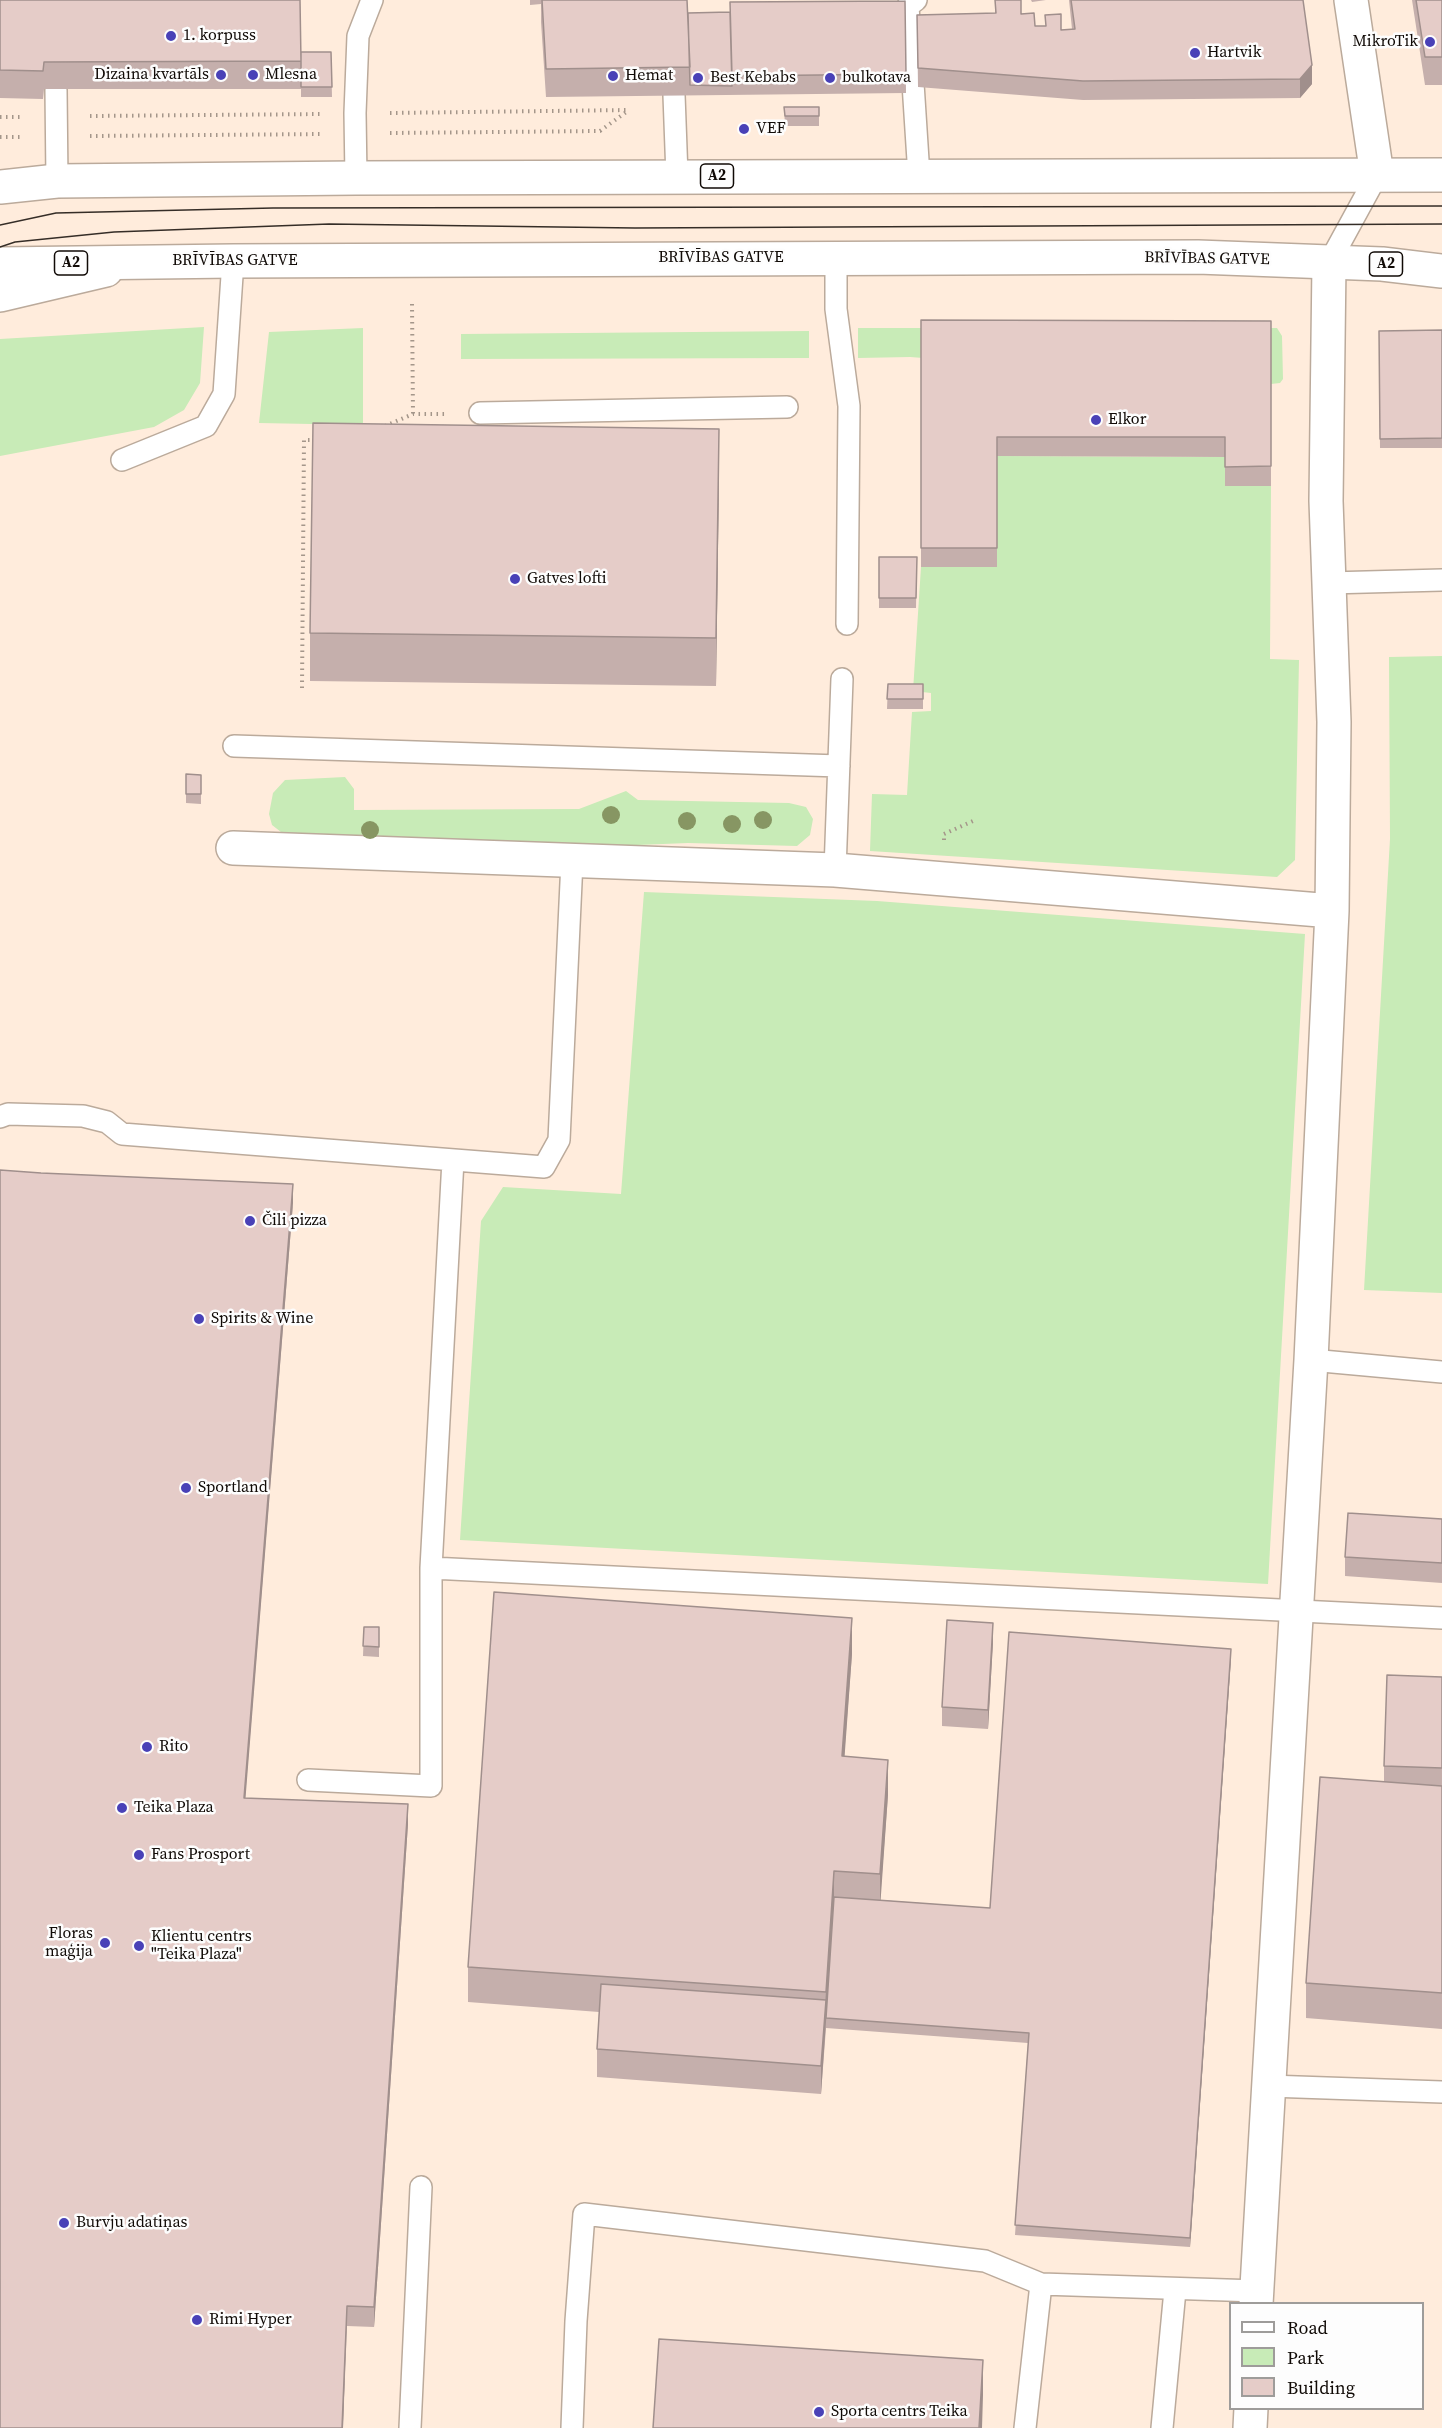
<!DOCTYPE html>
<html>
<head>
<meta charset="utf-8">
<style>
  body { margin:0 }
  #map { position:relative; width:1442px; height:2428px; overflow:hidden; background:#ffecdc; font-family:"Source Serif 4",serif }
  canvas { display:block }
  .legend { position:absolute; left:1229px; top:2302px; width:195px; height:108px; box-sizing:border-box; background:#fdfdfd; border:2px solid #9e9c9a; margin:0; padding:8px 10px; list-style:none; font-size:18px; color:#100a06 }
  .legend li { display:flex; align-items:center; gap:12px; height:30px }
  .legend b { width:30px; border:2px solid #9e9c9a }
</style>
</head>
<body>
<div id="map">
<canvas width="1442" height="2428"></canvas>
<ul class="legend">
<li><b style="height:8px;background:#fff"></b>Road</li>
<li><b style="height:16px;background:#c8ebb7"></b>Park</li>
<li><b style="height:16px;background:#e5ccc8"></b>Building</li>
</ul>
</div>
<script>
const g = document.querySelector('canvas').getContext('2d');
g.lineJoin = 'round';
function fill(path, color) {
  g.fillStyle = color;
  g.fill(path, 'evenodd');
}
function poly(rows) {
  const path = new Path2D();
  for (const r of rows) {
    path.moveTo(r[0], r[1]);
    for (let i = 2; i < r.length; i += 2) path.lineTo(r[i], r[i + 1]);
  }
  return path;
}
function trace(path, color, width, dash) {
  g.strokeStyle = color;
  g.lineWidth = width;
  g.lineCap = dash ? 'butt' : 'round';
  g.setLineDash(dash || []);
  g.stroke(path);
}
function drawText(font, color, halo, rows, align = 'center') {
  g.font = font + ' "Source Serif 4",serif';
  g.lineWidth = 5;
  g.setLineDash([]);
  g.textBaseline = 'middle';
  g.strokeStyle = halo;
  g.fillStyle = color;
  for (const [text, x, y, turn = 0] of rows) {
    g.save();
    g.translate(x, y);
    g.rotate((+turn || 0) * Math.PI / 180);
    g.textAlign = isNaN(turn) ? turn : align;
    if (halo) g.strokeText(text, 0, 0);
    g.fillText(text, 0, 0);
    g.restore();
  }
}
fill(poly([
  [204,327,200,383,184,410,154,427,0,456,0,339],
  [363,328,363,425,259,423,269,332],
  [858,328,1277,328,1282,336,1283,379,1280,383,1271,384,910,357,858,358],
  [809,331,809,358,461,359,461,334],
  [997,456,1225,457,1225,486,1271,486,1270,659,1299,660,1295,860,1277,877,870,851,872,794,907,795,912,712,931,711,931,693,913,691,921,567,997,567],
  [1442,656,1442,1293,1364,1290,1390,839,1389,657],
  [345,777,354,789,354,810,579,809,626,791,638,800,789,803,806,807,813,819,810,835,797,846,688,843,511,850,293,835,281,832,272,825,269,814,273,793,285,780],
  [644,892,877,901,1305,934,1268,1584,460,1540,481,1221,503,1187,621,1194]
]), '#c8ebb7');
const lane = poly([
  [916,0,908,6,919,176],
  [56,90,57,181],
  [674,95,677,176],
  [356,178,355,113,358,36,372,0],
  [836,257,836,309,849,406,847,624],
  [1329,263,1377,175],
  [480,413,787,407],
  [122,460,206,426,224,394,233,261],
  [1329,583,1442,580],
  [234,746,839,766],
  [835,870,842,679],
  [0,1117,8,1114,83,1116,107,1122,122,1134,544,1167,559,1140,572,861],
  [453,1160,431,1568,1442,1618],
  [1311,1360,1442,1372],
  [308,1780,431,1786,431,1568],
  [1269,2086,1442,2092],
  [410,2428,421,2187],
  [572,2428,576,2321,584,2214,985,2261,1041,2284,1257,2291],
  [1025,2428,1041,2284],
  [1162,2428,1175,2290]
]);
const street = poly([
  [1351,0,1377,175],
  [233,848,835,870,1332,911],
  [1256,2304,1311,1360,1332,911,1334,722,1326,501,1329,263],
  [1250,2428,1251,2408]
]);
const primary = poly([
  [0,295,106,270]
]);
const highway = poly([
  [0,187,57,181,356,178,1442,175],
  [0,264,233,261,1198,257,1382,264,1442,271]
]);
trace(lane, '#bbaa9b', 24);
trace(street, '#bbaa9b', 36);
trace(primary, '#bbaa9b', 36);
trace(highway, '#bbaa9b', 36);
trace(poly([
  [390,113,628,110],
  [90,116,322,114],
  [0,117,22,117],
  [390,133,600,131,629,110],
  [90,136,323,134],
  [0,137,23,137],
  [412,304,413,414],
  [385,426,413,414,447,414],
  [302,688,304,440,317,440],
  [944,840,944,834,973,821]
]), '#a4968a', 4, [1.5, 4.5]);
trace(lane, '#fff', 21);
trace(street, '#fff', 33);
trace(primary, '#fff', 33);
trace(highway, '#fff', 33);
trace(poly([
  [0,225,56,213,273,208,1442,206],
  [0,247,15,242,114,232,329,224,635,228,1442,224]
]), '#352d27', 1.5);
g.fillStyle = '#879663';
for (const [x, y] of [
  [611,815],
  [763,820],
  [687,821],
  [732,824],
  [370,830]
]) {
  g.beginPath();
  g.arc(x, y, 9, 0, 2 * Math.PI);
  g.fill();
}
fill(poly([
  [0,0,301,52,331,52,332,97,301,97,301,89,44,89,43,99,0,98],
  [530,0,687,0,688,13,730,12,905,1,906,93,546,97,541,22,541,4,530,5],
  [995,0,1021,14,1035,26,1061,30,1072,29,1069,0,1303,0,1312,84,1300,98,1083,100,918,87,917,15,995,13],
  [1031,0,1046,0,1032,2],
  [1412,0,1442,0,1442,85,1425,85],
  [784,107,819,116,819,126,785,126],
  [921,320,1271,321,1271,486,1225,486,1225,457,997,456,997,567,921,567],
  [1442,330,1442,448,1380,448,1379,331],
  [719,476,716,686,310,681,310,633],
  [879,557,917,557,916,608,879,608],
  [888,684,923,684,923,709,887,709],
  [186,774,201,775,201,804,186,803],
  [293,1203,245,1798,408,1824,374,2327,347,2326,343,2428,0,2428],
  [1442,1519,1442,1583,1345,1576,1345,1557],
  [364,1627,379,1627,379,1657,363,1656],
  [993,1642,988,1729,942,1726,942,1707],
  [852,1654,844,1757,888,1795,880,1900,990,1908,1231,1658,1190,2247,1015,2235,1028,2043,826,2028,821,2094,597,2077,597,2049,599,2012,468,2002,468,1967],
  [1442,1677,1442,2029,1306,2018,1306,1983,1384,1782,1384,1766]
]), '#c5afac');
fill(poly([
  [1312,65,1312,84,1300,98,1300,79],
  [719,429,719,476,716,686,716,638],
  [293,1184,293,1203,244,1817,244,1798],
  [852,1618,852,1654,842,1792,842,1756],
  [993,1623,993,1642,988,1729,988,1710],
  [1231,1649,1231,1658,1190,2247,1190,2238],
  [888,1760,888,1795,880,1909,880,1874],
  [408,1804,408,1824,374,2327,374,2307],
  [834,1871,834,1906,821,2094,821,2066],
  [347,2306,343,2428,342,2428],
  [983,2360,983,2395,982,2428,979,2428]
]), '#a08f8c');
const building = poly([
  [0,0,300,0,301,61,44,62,43,71,0,70,0,0],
  [542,0,687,0,690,67,546,69,542,0],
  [995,0,1021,0,1021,14,1034,13,1035,26,1046,26,1045,15,1061,14,1061,30,1075,29,1071,0,1303,0,1312,65,1300,79,1083,81,918,68,917,15,996,13,995,0],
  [1416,0,1442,0,1442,57,1425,57,1416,0],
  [905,1,906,74,732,76,730,2,905,1],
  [730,12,732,86,690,85,688,13,730,12],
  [301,52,331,52,332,87,301,87,301,52],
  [784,107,819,107,819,116,785,116,784,107],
  [921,320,1271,321,1271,466,1225,467,1225,437,997,437,997,548,921,548,921,320],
  [1442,330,1442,438,1380,439,1379,331,1442,330],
  [313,423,719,429,716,638,310,633,313,423],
  [879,557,917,557,916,598,879,598,879,557],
  [888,684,923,684,923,699,887,699,888,684],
  [186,774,201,775,201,794,186,794,186,774],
  [0,1170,41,1173,293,1184,244,1798,408,1804,374,2307,347,2306,342,2428,0,2428,0,1170],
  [1348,1513,1442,1519,1442,1563,1345,1557,1348,1513],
  [494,1592,852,1618,842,1756,888,1760,880,1874,834,1871,826,1992,468,1967,494,1592],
  [947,1620,993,1623,988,1710,942,1707,947,1620],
  [364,1627,379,1627,379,1647,363,1646,364,1627],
  [1009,1632,1231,1649,1190,2238,1015,2225,1029,2033,826,2018,834,1897,990,1908,1009,1632],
  [1387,1675,1442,1677,1442,1768,1384,1766,1387,1675],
  [1320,1777,1442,1786,1442,1993,1306,1983,1320,1777],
  [601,1984,826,2000,821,2066,597,2049,601,1984],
  [659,2339,983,2360,979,2428,653,2428,659,2339]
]);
fill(building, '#e5ccc8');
trace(building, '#a08f8c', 1.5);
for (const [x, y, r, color] of [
  [171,36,6,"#4941b7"],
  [1430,42,6,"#4941b7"],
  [1195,53,6,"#4941b7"],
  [221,75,6,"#4941b7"],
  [253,75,6,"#4941b7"],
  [613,76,6,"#4941b7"],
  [698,78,6,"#4941b7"],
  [830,78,6,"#4941b7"],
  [744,129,6,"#4941b7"],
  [1096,420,6,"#4941b7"],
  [515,579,6,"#4941b7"],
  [250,1221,6,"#4941b7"],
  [199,1319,6,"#4941b7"],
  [186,1488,6,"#4941b7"],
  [147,1747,6,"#4941b7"],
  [122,1808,6,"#4941b7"],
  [139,1855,6,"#4941b7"],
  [105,1943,6,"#4941b7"],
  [139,1946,6,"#4941b7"],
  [64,2223,6,"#4941b7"],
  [197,2320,6,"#4941b7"],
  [819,2412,6,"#4941b7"]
]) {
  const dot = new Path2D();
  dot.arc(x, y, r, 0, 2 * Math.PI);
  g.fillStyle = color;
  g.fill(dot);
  trace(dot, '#fdfdfd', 2);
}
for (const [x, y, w] of [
  [717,176,33],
  [71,263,33],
  [1386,264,33]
]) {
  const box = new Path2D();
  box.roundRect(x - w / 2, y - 12, w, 24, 4.5);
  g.fillStyle = '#fdfdfd';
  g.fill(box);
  trace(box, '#100a06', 1.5);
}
drawText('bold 15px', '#100a06', null, [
  ["A2",717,176],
  ["A2",71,263],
  ["A2",1386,264]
]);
drawText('16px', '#100a06', '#fdfdfd', [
  ["1. korpuss",183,36],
  ["MikroTik",1418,42,"right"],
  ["Hartvik",1207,53],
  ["Dizaina kvartāls",209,75,"right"],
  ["Mlesna",265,75],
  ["Hemat",625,76],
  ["Best Kebabs",710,78],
  ["bulkotava",842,78],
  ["VEF",756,129],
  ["Elkor",1108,420],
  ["Gatves lofti",527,579],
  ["Čili pizza",262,1221],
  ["Spirits & Wine",211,1319],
  ["Sportland",198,1488],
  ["Rito",159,1747],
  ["Teika Plaza",134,1808],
  ["Fans Prosport",151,1855],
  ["Floras",93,1934,"right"],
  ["maģija",93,1952,"right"],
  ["Klientu centrs",151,1937],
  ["\"Teika Plaza\"",151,1955],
  ["Burvju adatiņas",76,2223],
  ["Rimi Hyper",209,2320],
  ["Sporta centrs Teika",831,2412]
], 'left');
drawText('16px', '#100a06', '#fdfdfd', [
  ["BRĪVĪBAS GATVE",721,258],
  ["BRĪVĪBAS GATVE",1207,259,1],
  ["BRĪVĪBAS GATVE",235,261]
]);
</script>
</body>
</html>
